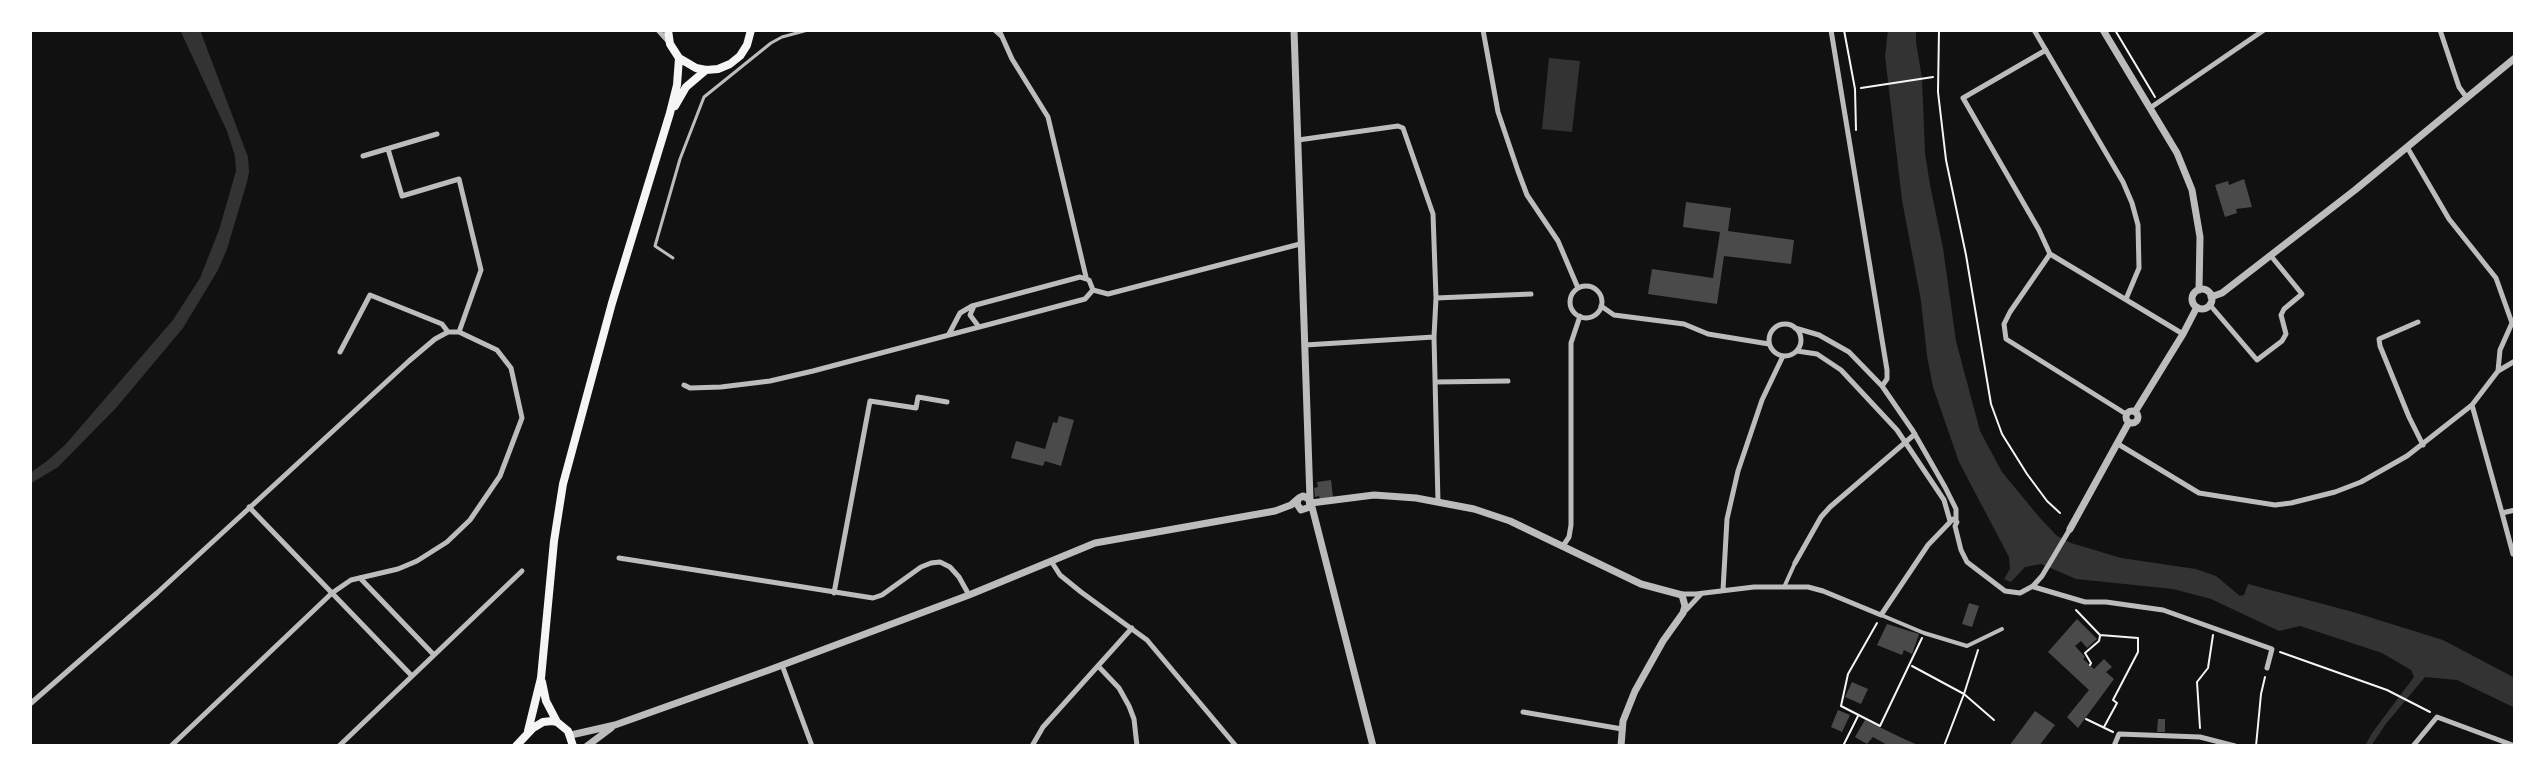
<!DOCTYPE html>
<html>
<head>
<meta charset="utf-8">
<style>
  body { margin:0 }
  #map { position:relative; width:2545px; height:776px; overflow:hidden; background:#111; font-family:Helvetica,sans-serif }
  canvas { display:block }
  .frame { position:absolute; inset:0; border:32px solid #fff; pointer-events:none }
</style>
</head>
<body>
<div id="map">
<canvas width="2545" height="776"></canvas>
<div class="frame"></div>
</div>
<script>
const g = document.querySelector('canvas').getContext('2d');
g.lineJoin = 'round';
function fill(path, color) {
  g.fillStyle = color;
  g.fill(path, 'evenodd');
}
function poly(rows) {
  const path = new Path2D();
  for (const r of rows) {
    if (r.length === 3) {
      path.moveTo(r[0] + r[2], r[1]);
      path.arc(r[0], r[1], r[2], 0, 2 * Math.PI);
      continue;
    }
    path.moveTo(r[0], r[1]);
    for (let i = 2; i < r.length; i += 2) path.lineTo(r[i], r[i + 1]);
  }
  return path;
}
function trace(path, color, width, dash) {
  g.strokeStyle = color;
  g.lineWidth = width;
  g.lineCap = dash ? 'butt' : 'round';
  g.setLineDash(dash || []);
  g.stroke(path);
}
fill(poly([
  [180,30,200,30,248,157,249,172,247,182,227,249,218,270,183,328,116,408,58,467,30,484,30,473,47,461,65,445,173,320,200,278,219,230,236,171,235,156,227,131],
  [1888,30,1916,30,1916,42,1922,78,1925,153,1930,185,1943,248,1956,341,1980,431,2002,472,2040,518,2057,536,2071,543,2121,558,2196,569,2216,576,2240,596,2244,595,2248,584,2353,612,2443,640,2515,678,2515,708,2457,680,2425,677,2385,725,2371,746,2365,746,2372,733,2414,677,2411,670,2382,653,2300,626,2279,631,2211,599,2173,589,2076,579,2041,564,2025,567,2011,582,2004,579,2010,569,2009,557,1959,462,1933,387,1927,356,1921,301,1902,200,1885,56],
  [1549,58,1580,61,1572,132,1542,129]
]), '#333');
fill(poly([
  [2244,179,2252,207,2236,209,2237,213,2225,217,2215,185,2228,181,2229,185],
  [1686,202,1731,208,1728,231,1794,240,1791,264,1724,256,1717,304,1648,294,1652,269,1713,278,1720,232,1683,227],
  [1059,416,1074,420,1061,466,1045,461,1043,466,1011,458,1016,441,1045,449,1053,422,1057,423],
  [1331,480,1333,497,1320,499,1319,496,1315,497,1314,488,1318,487,1317,482],
  [1969,603,1979,606,1972,627,1962,624],
  [2077,619,2097,639,2087,648,2081,641,2075,646,2085,657,2083,659,2094,669,2104,659,2112,667,2106,672,2114,679,2078,728,2067,717,2089,690,2048,652],
  [1887,624,1919,634,1912,654,1904,650,1902,655,1877,645],
  [1852,682,1868,689,1861,704,1845,697],
  [1838,710,1850,715,1842,732,1831,727],
  [2035,711,2055,725,2039,746,2009,746],
  [2158,719,2165,719,2165,732,2157,732],
  [1865,720,1902,738,1920,746,1889,746,1873,737,1867,744,1855,737]
]), '#4a4a4a');
trace(poly([
  [1844,30,1855,89,1856,130],
  [1939,30,1938,92,1946,160,1966,255,1991,404,2002,434,2027,474,2047,501,2060,513],
  [2115,30,2155,97],
  [1861,88,1933,77],
  [2076,610,2100,635,2138,638,2138,652,2113,700,2117,703,2104,727],
  [1877,623,1848,674,1841,706,1880,726,1922,638],
  [1978,650,1964,694,1994,720],
  [2280,652,2387,690,2430,712],
  [2090,665,2091,663,2085,653,2099,641,2100,636],
  [1912,666,1964,694,1944,746],
  [2086,719,2113,732],
  [2200,728,2197,682,2208,668,2213,635],
  [1843,746,1858,716],
  [2256,746,2261,694,2265,677]
]), '#f5f5f5', 2);
trace(poly([
  [993,30,1002,38],
  [673,258,655,246,680,159,704,97,771,43,782,37,808,30]
]), '#bcbcbc', 3);
trace(poly([
  [1785,585,1795,563],
  [1881,615,1924,633,1967,646,2002,629]
]), '#bcbcbc', 4);
trace(poly([
  [658,30,668,41],
  [999,30,1012,59,1048,117,1086,277],
  [1483,30,1498,112,1518,171,1527,195,1558,241,1578,288],
  [1831,30,1887,370,1887,379,1882,386],
  [2034,30,2123,182,2132,203,2138,225,2139,268,2126,299],
  [2440,30,2459,87,2467,98],
  [2046,50,1963,98,2039,230,2050,254,2183,334],
  [2150,108,2264,30],
  [1298,140,1398,126,1403,128,1433,214,1436,298],
  [2407,147,2449,219,2496,278,2512,323,2500,350,2498,371],
  [388,149,402,196,459,179,481,270,459,332],
  [363,156,437,134],
  [2050,254,2010,312,2004,324,2006,339,2126,414],
  [1586,302,16],
  [1093,290,1108,294,1300,244],
  [2210,305,2257,360,2282,341,2286,334,2281,315,2284,309,2302,294,2271,256],
  [974,306,970,315,979,327],
  [1601,306,1614,315,1684,324,1708,334,1769,344],
  [2418,322,2379,339,2380,346,2409,417,2423,445],
  [1785,340,16],
  [1795,328,1819,335,1849,352,1882,386,1913,431,1945,487,1956,509,1956,520],
  [949,334,960,313,972,306,1080,277,1089,280,1093,290],
  [1434,337,1438,502],
  [1305,345,1434,337,1436,298,1531,294],
  [1797,351,1817,354,1841,370,1897,430,1944,500,1950,521],
  [1435,382,1508,381],
  [684,385,690,388,721,387,770,381,813,371,1085,299,1093,290],
  [2472,405,2502,513,2515,510],
  [2118,444,2199,493,2275,505,2291,503,2335,492,2361,482,2407,456,2472,405,2498,371,2515,361],
  [249,507,412,676],
  [2502,513,2513,554],
  [1563,546,1569,537,1571,525,1571,343,1580,316],
  [619,558,873,598,882,595,921,567,931,563,940,562,950,567,959,577,969,595],
  [1051,561,1060,575,1081,592,1147,640,1236,746],
  [1795,563,1821,517,1830,507,1915,434],
  [360,578,434,655],
  [2034,587,2085,602,2106,602,2163,610,2272,649,2267,668],
  [1723,590,1727,519,1738,471,1762,400,1783,356],
  [834,593,870,401,916,408,918,397,947,402],
  [1680,594,1696,594,1754,587,1808,587,1823,591,1881,615,1928,545,1953,519,1957,522,1955,526,1961,550,1967,562,2005,591,2020,593,2033,586,2042,576,2070,529],
  [1686,610,1701,594],
  [782,665,812,746],
  [1099,667,1119,688,1129,706,1134,719,1137,746],
  [30,704,157,593,409,361,435,339,448,332],
  [1523,712,1622,729],
  [171,746,332,593,351,580,398,569,417,561,447,542,470,520,500,476,522,418,511,368,497,350,459,332,448,332,442,324,370,295,340,352],
  [339,746,522,571],
  [1032,746,1043,727,1132,628],
  [2114,746,2119,734,2200,737,2235,746],
  [2413,746,2437,717,2515,746]
]), '#bcbcbc', 5);
trace(poly([
  [1294,30,1310,499],
  [2103,30,2177,153,2192,190,2200,237,2199,290],
  [2202,299,10],
  [2211,297,2222,293,2355,190,2515,58],
  [2132,417,6],
  [2135,412,2183,334,2197,307],
  [2070,529,2129,422],
  [571,735,615,725,769,670,969,595,1095,543,1275,511,1291,505,1299,498,1303,496,1309,499,1310,507,1301,510,1297,504,1298,500],
  [587,746,611,728],
  [1373,746,1311,503,1374,495,1416,498,1474,509,1510,521,1641,584,1682,595,1685,606,1683,613,1663,641,1635,691,1623,721,1621,746]
]), '#bcbcbc', 7);
trace(poly([
  [668,30,670,44,679,58,696,68,706,70,718,69,730,64,740,56,747,45,751,30],
  [675,106,686,87,706,70],
  [542,682,546,701,557,722],
  [528,731,541,678,554,541,563,484,612,303,670,113,677,85,679,58],
  [516,746,533,728,543,722,552,721,557,722,568,731,573,746]
]), '#f5f5f5', 8);
</script>
</body>
</html>
